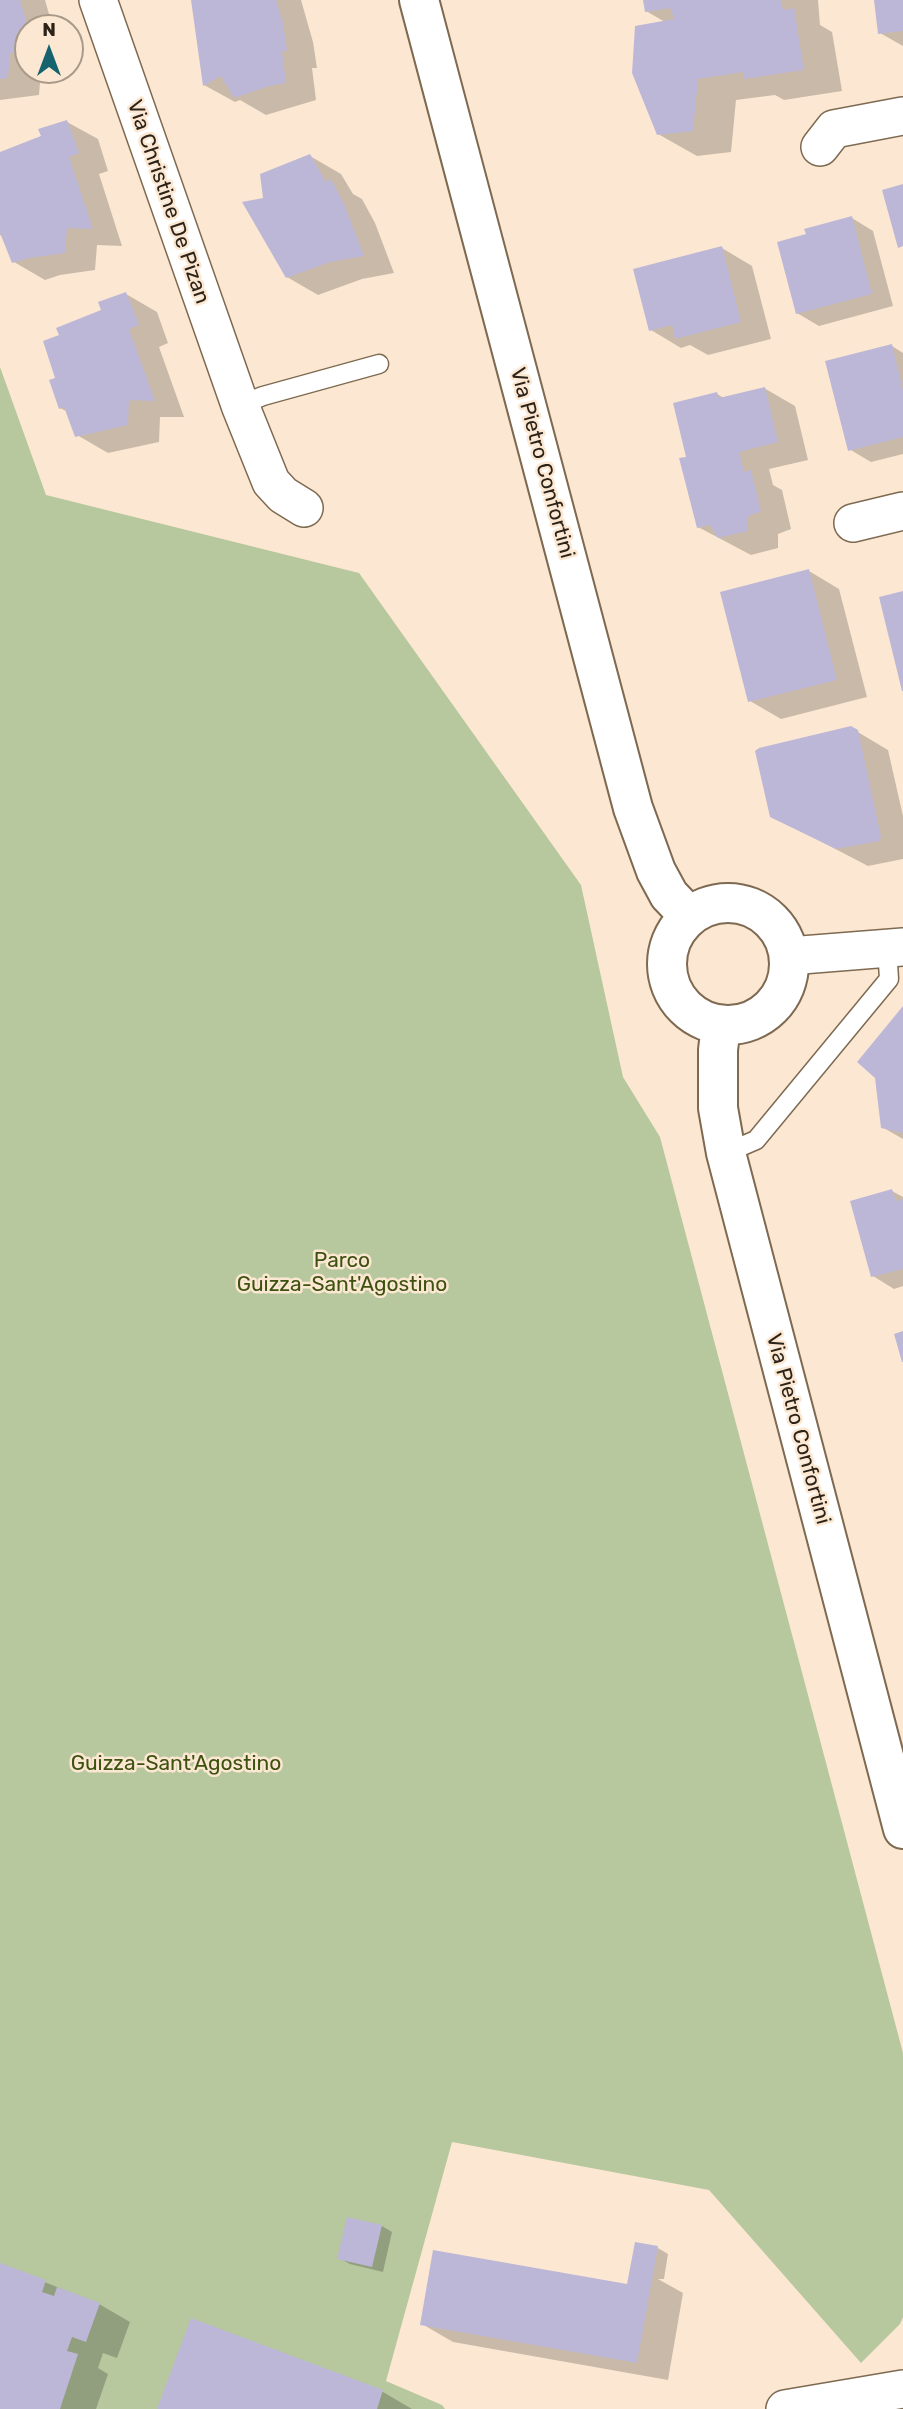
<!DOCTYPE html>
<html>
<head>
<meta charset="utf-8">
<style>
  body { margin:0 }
  #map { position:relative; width:903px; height:2409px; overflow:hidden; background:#fce8d2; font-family:Rubik,sans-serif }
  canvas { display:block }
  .north { position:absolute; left:14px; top:14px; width:70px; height:70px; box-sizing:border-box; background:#fce8d2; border:2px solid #a89988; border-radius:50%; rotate:0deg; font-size:19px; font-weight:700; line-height:28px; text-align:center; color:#2b2218 }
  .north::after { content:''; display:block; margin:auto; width:24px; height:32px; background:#16626e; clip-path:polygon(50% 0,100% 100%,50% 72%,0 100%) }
</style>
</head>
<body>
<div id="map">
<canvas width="903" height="2409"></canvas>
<div class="north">N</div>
</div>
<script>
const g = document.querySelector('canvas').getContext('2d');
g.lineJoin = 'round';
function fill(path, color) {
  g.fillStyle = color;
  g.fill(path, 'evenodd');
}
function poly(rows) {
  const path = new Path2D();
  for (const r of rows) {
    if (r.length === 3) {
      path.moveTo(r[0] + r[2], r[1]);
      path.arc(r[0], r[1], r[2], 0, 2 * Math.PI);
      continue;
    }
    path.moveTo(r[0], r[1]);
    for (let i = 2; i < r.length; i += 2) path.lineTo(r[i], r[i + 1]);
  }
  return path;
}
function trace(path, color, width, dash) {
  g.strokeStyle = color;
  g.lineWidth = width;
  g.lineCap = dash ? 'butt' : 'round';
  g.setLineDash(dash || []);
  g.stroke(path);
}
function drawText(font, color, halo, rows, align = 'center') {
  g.font = font + ' Rubik,sans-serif';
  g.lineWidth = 5;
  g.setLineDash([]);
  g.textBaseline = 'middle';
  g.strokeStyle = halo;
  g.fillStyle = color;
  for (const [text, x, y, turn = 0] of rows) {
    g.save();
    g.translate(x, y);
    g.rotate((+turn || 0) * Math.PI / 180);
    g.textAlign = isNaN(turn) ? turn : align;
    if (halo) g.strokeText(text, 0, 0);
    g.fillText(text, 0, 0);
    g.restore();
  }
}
fill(poly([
  [0,367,46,495,359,573,581,885,623,1077,660,1137,903,2053,903,2317,900,2324,861,2363,709,2190,452,2142,386,2381,442,2405,445,2409,0,2409]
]), '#b7c79e');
fill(poly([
  [0,0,45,0,53,28,28,28,28,70,41,70,39,95,0,100],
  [195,0,301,0,313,42,317,68,312,68,316,100,266,115,240,100,235,102,204,85],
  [645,0,818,0,820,25,832,32,842,91,784,100,775,95,736,100,731,152,697,156,658,134,665,22,646,11],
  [875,0,903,0,903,46,880,33],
  [67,122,98,139,108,171,99,174,122,246,97,245,95,270,60,275,45,280,14,262,5,238,0,235,0,154,43,137],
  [310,156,341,174,353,194,362,199,375,223,394,273,362,279,318,295,287,277,265,200],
  [852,218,873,231,893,306,819,326,797,313],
  [722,248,752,266,771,339,708,355,690,345,681,348,651,330],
  [126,294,157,312,168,343,159,347,184,417,160,417,159,442,108,453,77,435,68,412,60,408,57,379,61,336],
  [892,346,903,353,903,454,871,462,849,449],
  [764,388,795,406,808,460,769,469,773,485,782,490,791,529,778,534,778,548,751,555,698,527,688,458,717,394,724,398],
  [809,571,839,589,867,697,781,719,750,701],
  [851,728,888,750,903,816,903,859,868,866,772,816],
  [903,1009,903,1139,882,1127],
  [892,1191,903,1197,903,1286,894,1289,873,1276],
  [382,2226,392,2232,383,2272,350,2264,339,2258],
  [658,2248,668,2254,664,2279,658,2279,683,2293,668,2380,453,2342,422,2324,628,2286],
  [0,2264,99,2304,130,2322,117,2358,103,2353,98,2368,108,2374,96,2409,0,2409],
  [192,2320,383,2392,412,2409,159,2409]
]), '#0003');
fill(poly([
  [0,0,20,0,28,27,28,55,10,53,8,78,0,79],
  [191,0,276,0,283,23,287,51,282,51,286,83,269,86,234,98,221,76,203,86],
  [643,0,781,0,783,10,794,8,804,70,744,79,743,72,698,79,693,131,657,135,632,73,635,26,674,19,670,8,645,12],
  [874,0,903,0,903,31,878,34],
  [67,120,79,153,69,157,93,229,67,228,65,253,29,258,12,263,0,233,0,152,41,136,38,129],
  [310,154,326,182,331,179,344,204,364,256,330,262,286,278,242,202,263,198,260,174],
  [903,184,903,246,898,248,882,190],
  [852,216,872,294,796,314,777,242,806,234,804,229],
  [722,246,741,322,675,339,672,325,649,331,633,269],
  [126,292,139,325,129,329,155,401,129,400,128,425,75,437,64,407,59,409,49,380,55,378,43,341,59,335,56,328,101,310,98,302],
  [892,344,903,390,903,437,848,451,825,361],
  [765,387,778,442,739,452,744,472,751,470,761,511,747,517,748,531,718,538,710,525,697,528,679,458,686,457,673,403,717,392,719,398],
  [809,569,837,680,748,702,720,592],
  [903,591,903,691,902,691,879,597],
  [851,726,858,730,881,837,879,841,836,849,770,817,755,751,759,748],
  [903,1006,903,1133,881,1128,875,1078,857,1062],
  [892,1189,896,1201,903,1199,903,1269,871,1277,850,1201],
  [903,1331,903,1362,902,1362,894,1334],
  [347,2217,382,2225,372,2267,337,2259],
  [635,2242,658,2246,637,2363,420,2325,433,2250,627,2284],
  [0,2263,46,2280,42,2292,54,2296,57,2287,100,2303,86,2342,72,2337,67,2351,78,2354,60,2409,0,2409],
  [191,2318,383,2390,377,2409,157,2409]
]), '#bdb7d7');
const lane = poly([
  [240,405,263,396,379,364],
  [726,1153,756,1140,889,979,887,948]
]);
const street = poly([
  [98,0,240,405,271,482,283,495,304,508],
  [820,147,834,129,903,116],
  [853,523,903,511],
  [789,956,903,947],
  [785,2409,903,2389]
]);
const secondary = poly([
  [419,0,633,808,656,871,669,895,689,916],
  [728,964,61],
  [721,1025,718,1050,718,1108,726,1153,903,1829]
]);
trace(lane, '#7e6951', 21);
trace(street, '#7e6951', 40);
trace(secondary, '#7e6951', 42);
trace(lane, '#fff', 18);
trace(street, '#fff', 37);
trace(secondary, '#fff', 38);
drawText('21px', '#2b2218', '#fce8d2', [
  ["Via Christine De Pizan",168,202,71],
  ["Via Pietro Confortini",542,463,75],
  ["Via Pietro Confortini",798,1429,75]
]);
drawText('21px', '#3d5110', '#fce8d2', [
  ["Parco",342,1261],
  ["Guizza-Sant'Agostino",342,1285],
  ["Guizza-Sant'Agostino",176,1764]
]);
</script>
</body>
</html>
